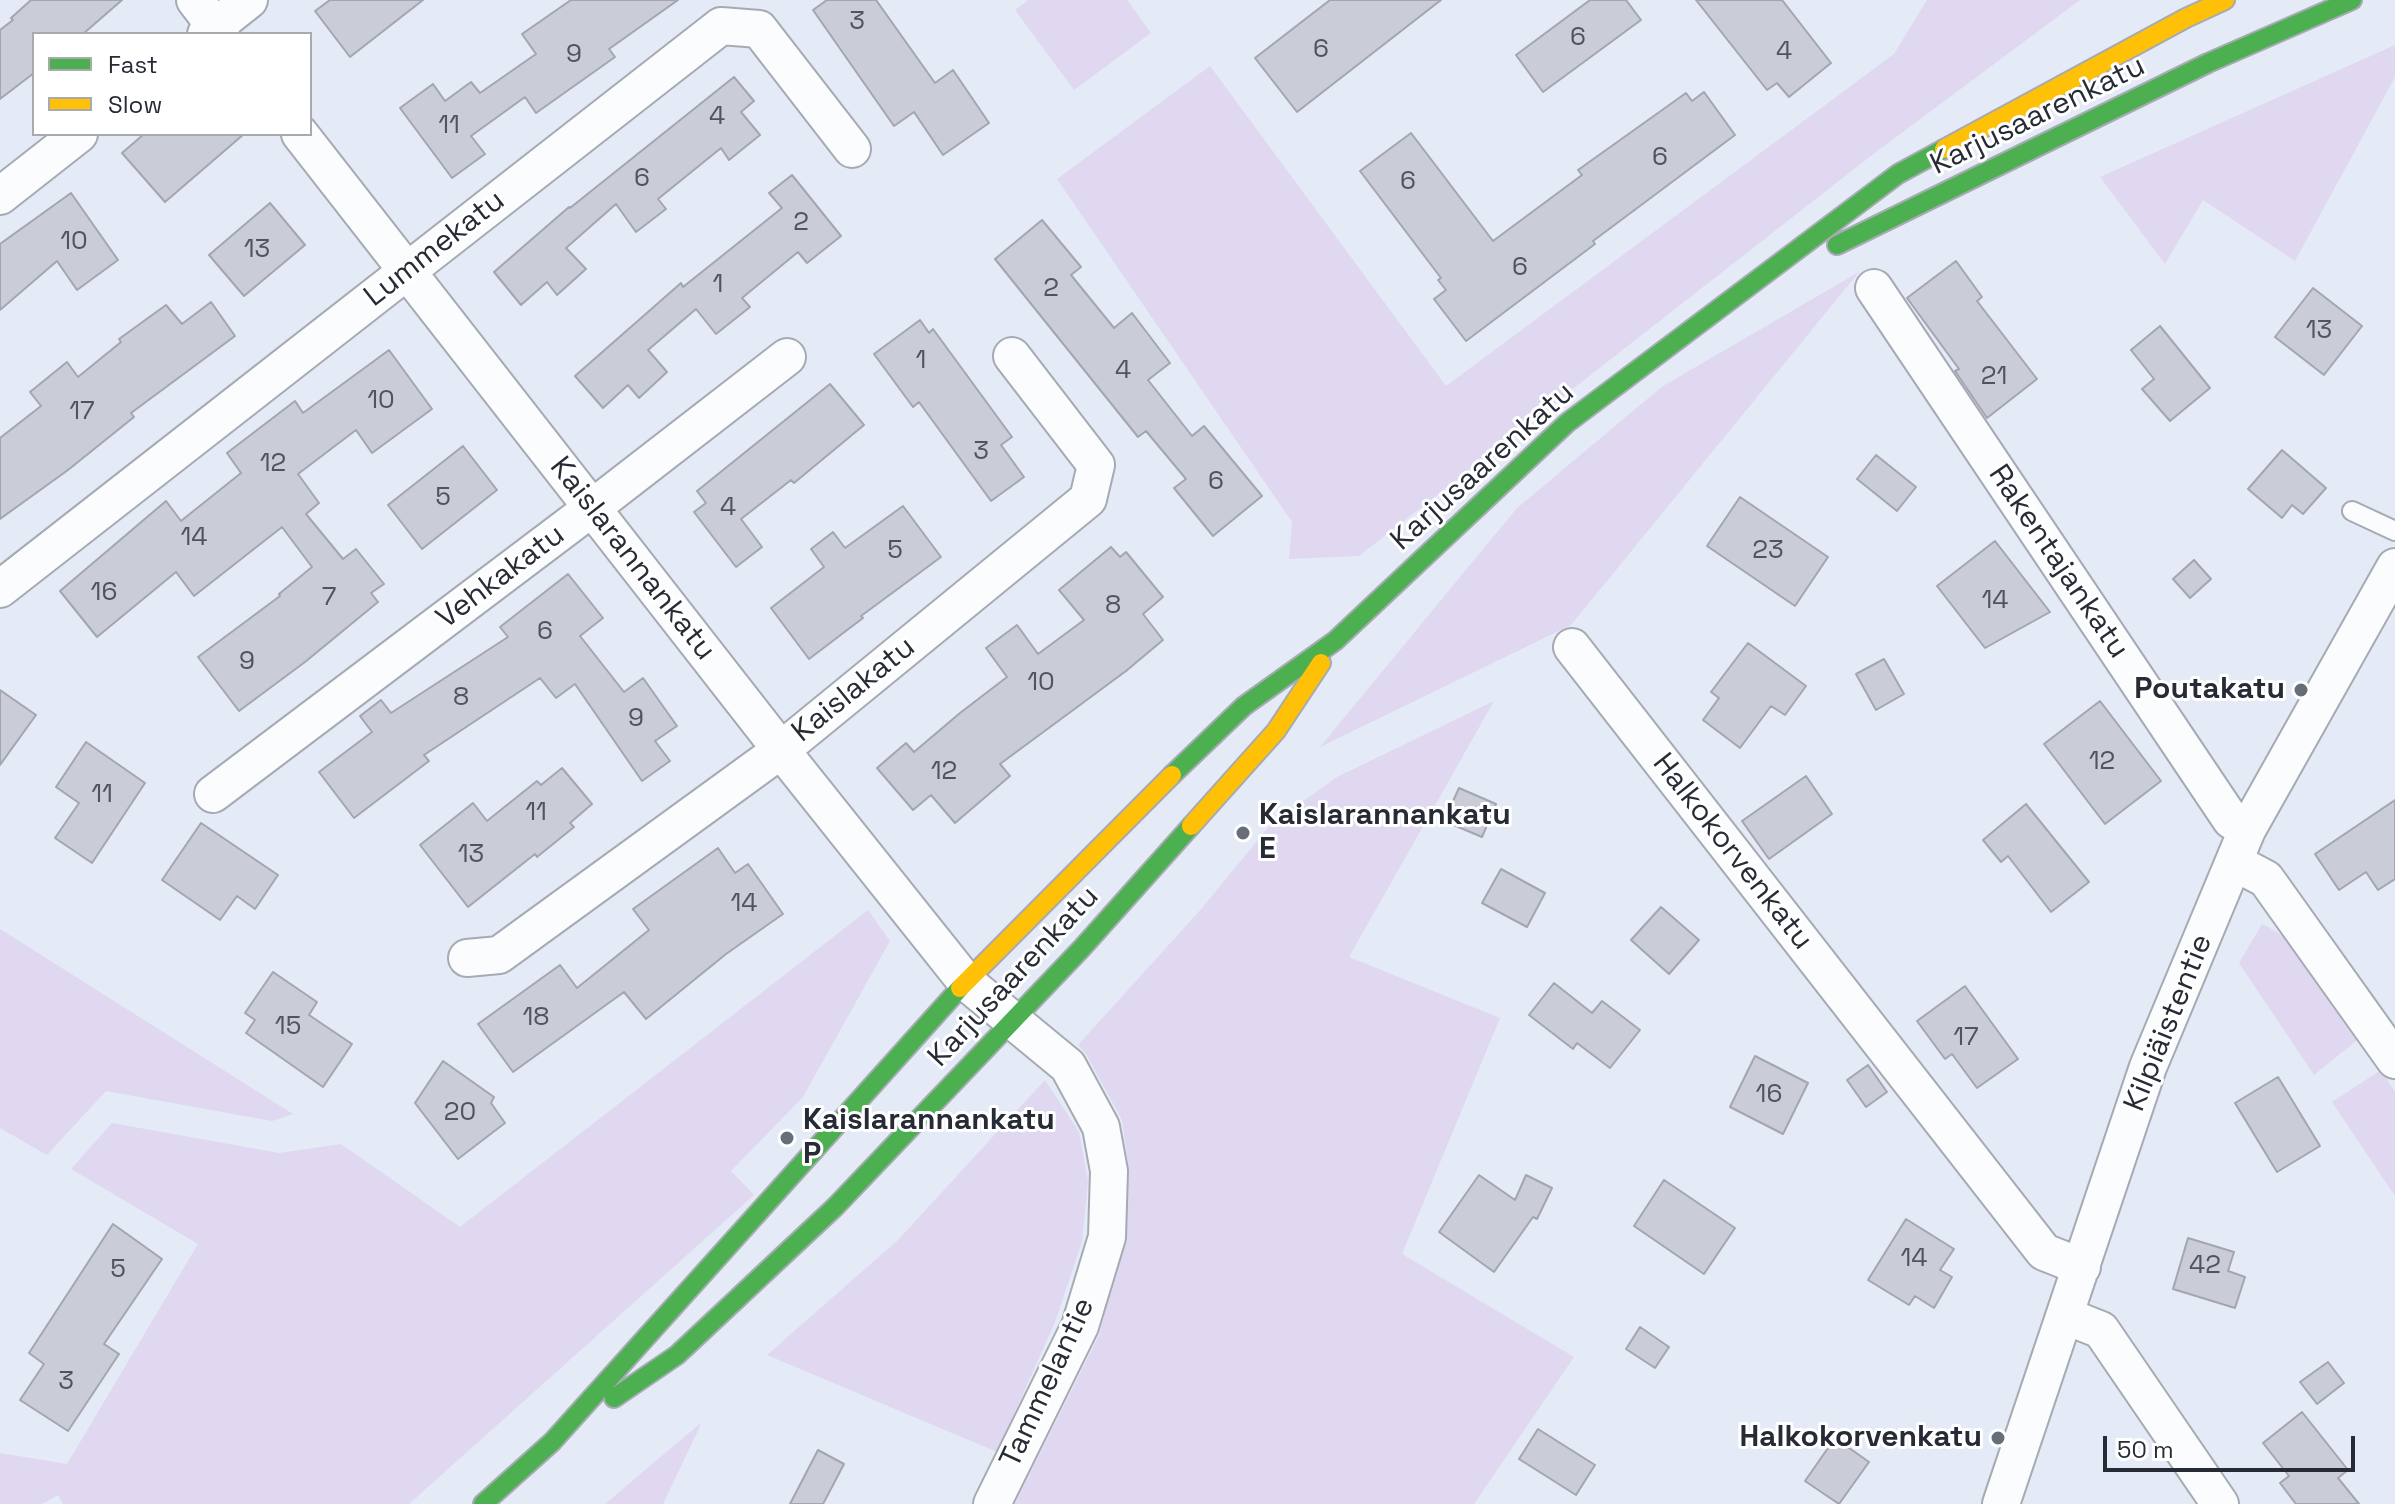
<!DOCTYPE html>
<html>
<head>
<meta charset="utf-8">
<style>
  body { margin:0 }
  #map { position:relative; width:2395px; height:1504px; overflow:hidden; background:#e4eaf6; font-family:"Space Grotesk",sans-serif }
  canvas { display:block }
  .legend { position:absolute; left:32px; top:32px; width:280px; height:104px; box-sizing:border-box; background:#fff; border:2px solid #a8aaaf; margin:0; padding:10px 14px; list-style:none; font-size:24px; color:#262b36 }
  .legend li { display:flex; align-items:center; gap:16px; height:40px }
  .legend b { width:40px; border:2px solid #a8aaaf }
  .scale { position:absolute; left:2103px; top:1436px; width:252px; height:36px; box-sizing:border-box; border:4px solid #262b36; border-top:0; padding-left:10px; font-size:24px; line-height:28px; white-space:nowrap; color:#262b36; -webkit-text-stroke:6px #fff; paint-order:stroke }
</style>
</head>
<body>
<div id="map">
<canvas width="2395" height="1504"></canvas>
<ul class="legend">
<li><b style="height:10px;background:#4caf50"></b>Fast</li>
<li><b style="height:10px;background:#ffc107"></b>Slow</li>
</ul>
<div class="scale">50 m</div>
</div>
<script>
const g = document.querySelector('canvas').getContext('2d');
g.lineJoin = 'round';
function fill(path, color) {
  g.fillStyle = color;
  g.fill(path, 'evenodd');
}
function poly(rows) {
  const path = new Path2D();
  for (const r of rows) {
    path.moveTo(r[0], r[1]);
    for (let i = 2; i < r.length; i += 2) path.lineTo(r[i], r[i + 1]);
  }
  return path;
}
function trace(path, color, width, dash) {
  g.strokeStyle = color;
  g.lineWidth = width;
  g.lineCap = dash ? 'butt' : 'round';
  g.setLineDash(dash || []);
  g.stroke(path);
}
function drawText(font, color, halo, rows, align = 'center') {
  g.font = font + ' "Space Grotesk",sans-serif';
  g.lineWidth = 6;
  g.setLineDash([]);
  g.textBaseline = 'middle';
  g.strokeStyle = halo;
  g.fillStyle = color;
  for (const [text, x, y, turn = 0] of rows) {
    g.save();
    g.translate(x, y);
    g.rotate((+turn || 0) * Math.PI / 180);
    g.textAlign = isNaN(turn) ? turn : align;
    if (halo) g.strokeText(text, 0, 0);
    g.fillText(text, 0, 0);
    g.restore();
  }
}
fill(poly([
  [1029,0,1127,0,1151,33,1074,90,1015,10],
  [1927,0,2080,0,1872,155,1359,556,1289,559,1292,522,1057,179,1210,66,1446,386,1894,54],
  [2395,45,2395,77,2295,261,2203,200,2165,264,2100,177],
  [1859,272,1571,625,1320,747,1517,508,1663,386],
  [1494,701,1349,957,1500,1018,1402,1254,1574,1357,1474,1504,1015,1504,1099,1335,1123,1242,1129,1171,1122,1120,1086,1054,1078,1045,1203,907,1270,825,1337,777],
  [868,910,890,941,803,1097,731,1171,754,1195,409,1504,63,1504,58,1495,42,1504,0,1504,0,1453,67,1464,198,1244,71,1169,112,1123,279,1153,341,1144,460,1227],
  [2262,924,2293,941,2361,1037,2314,1075,2239,963],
  [0,929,293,1114,272,1121,106,1091,47,1155,0,1128],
  [2381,1070,2395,1092,2395,1196,2332,1102],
  [1045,1080,1079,1132,1088,1181,1082,1242,1055,1322,997,1452,767,1355,898,1240],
  [702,1422,663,1504,605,1504]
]), '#dfd8f0');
const building = poly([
  [31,0,122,0,83,34,34,34,34,73,0,99,0,30,13,20,11,18,31,0],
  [330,0,423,0,350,57,315,11,330,0],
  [571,0,678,0,609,49,615,57,536,113,525,97,471,136,485,154,452,178,400,108,433,84,445,101,471,82,480,93,536,54,522,34,571,0],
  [827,0,876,0,935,83,953,70,989,123,943,155,914,112,894,126,813,10,827,0],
  [1330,0,1441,0,1297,112,1255,58,1330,0],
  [1590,0,1626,0,1641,20,1543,92,1516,55,1590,0],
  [1696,0,1782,0,1831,63,1789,97,1777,83,1767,90,1696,0],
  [734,77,754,101,741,112,760,135,729,160,721,148,658,199,666,209,636,232,616,204,566,248,586,269,557,295,547,282,521,305,494,272,569,207,570,208,734,77],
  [1704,92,1735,135,1593,241,1595,244,1466,341,1434,299,1446,290,1438,280,1441,278,1360,171,1411,133,1493,241,1582,175,1578,170,1686,93,1692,101,1704,92],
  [144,134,244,134,165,202,122,153,144,134],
  [792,175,841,236,807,263,798,252,742,298,750,307,716,334,696,309,648,350,667,372,639,398,628,385,603,408,575,376,681,283,683,287,782,208,769,193,792,175],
  [71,193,118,260,77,290,57,261,0,310,0,244,71,193],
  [270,203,305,245,244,296,209,255,270,203],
  [1042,220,1081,267,1071,275,1114,328,1132,313,1170,363,1148,380,1192,436,1204,426,1262,496,1213,536,1174,488,1186,479,1146,431,1138,437,995,259,1042,220],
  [1956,261,1982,297,1977,301,2037,379,1987,418,1955,371,1959,369,1907,298,1956,261],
  [2313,288,2362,326,2324,375,2275,337,2313,288],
  [211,302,235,336,131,413,134,417,68,470,0,519,0,438,41,406,30,392,67,362,78,377,121,342,119,339,166,305,182,324,211,302],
  [920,320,929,333,933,329,1012,437,1001,445,1024,477,991,501,919,402,913,407,874,354,920,320],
  [2160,326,2210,388,2170,421,2142,389,2154,379,2131,350,2160,326],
  [389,350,432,409,372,453,356,430,298,474,319,503,306,514,343,559,356,549,384,584,371,593,378,602,305,662,239,711,198,657,280,596,279,594,312,567,282,527,194,596,176,572,97,637,60,591,166,501,181,521,241,473,227,453,295,401,303,413,389,350],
  [830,384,864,425,794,483,791,480,741,519,762,547,736,567,694,512,706,503,697,491,830,384],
  [463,446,497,490,422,549,388,505,463,446],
  [2282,450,2326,488,2303,514,2292,505,2282,518,2248,489,2282,450],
  [1876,455,1916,487,1897,511,1857,479,1876,455],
  [1740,497,1828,557,1795,606,1707,546,1740,497],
  [903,506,941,557,861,616,863,618,809,659,771,608,824,567,811,549,833,532,845,548,903,506],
  [1995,541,2050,612,1985,648,1937,586,1995,541],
  [1111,547,1120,557,1126,552,1163,597,1143,614,1163,640,1126,671,1000,764,1010,776,955,823,931,795,913,810,877,768,906,743,914,752,960,713,1007,677,986,648,1017,625,1038,654,1084,620,1059,590,1111,547],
  [2194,560,2211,579,2190,598,2173,579,2194,560],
  [568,574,603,618,580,636,624,692,643,678,677,726,655,741,670,761,642,781,575,684,556,698,540,678,424,755,429,761,354,818,319,772,372,732,360,716,381,700,391,713,508,637,500,627,568,574],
  [1748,643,1806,686,1785,715,1771,706,1740,748,1703,720,1719,698,1711,692,1748,643],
  [1884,659,1904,694,1876,710,1856,674,1884,659],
  [0,690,36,715,0,765,0,690],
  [2100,701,2161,781,2105,824,2044,744,2100,701],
  [86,742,145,783,92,863,55,838,79,803,56,787,86,742],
  [562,768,592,804,570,823,574,827,537,857,535,854,468,907,420,845,473,803,487,821,537,781,541,785,562,768],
  [1806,776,1832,814,1769,859,1742,821,1806,776],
  [1459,788,1496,804,1482,837,1444,821,1459,788],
  [2395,800,2395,879,2378,890,2366,872,2339,890,2315,854,2395,800],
  [2026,804,2089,882,2051,912,2008,856,2001,862,1983,840,2026,804],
  [201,823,278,875,255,909,237,896,220,920,162,880,201,823],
  [718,848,735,873,748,864,783,914,726,954,646,1019,624,992,513,1072,478,1024,560,965,577,988,649,930,633,909,718,848],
  [1501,869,1545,893,1527,927,1482,903,1501,869],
  [1661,907,1699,940,1669,974,1631,940,1661,907],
  [273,972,317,1002,309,1015,352,1044,323,1087,246,1033,255,1020,245,1013,273,972],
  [1554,983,1592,1013,1602,1001,1640,1030,1610,1068,1577,1043,1573,1049,1529,1015,1554,983],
  [1965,986,2018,1059,1977,1088,1952,1054,1945,1059,1917,1021,1965,986],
  [1755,1056,1808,1083,1783,1134,1730,1107,1755,1056],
  [443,1061,494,1097,491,1103,505,1123,458,1159,415,1103,443,1061],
  [1868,1065,1887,1092,1866,1107,1847,1080,1868,1065],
  [2278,1077,2320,1146,2277,1172,2235,1103,2278,1077],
  [1479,1175,1515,1200,1526,1175,1552,1188,1537,1219,1533,1217,1494,1272,1439,1232,1479,1175],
  [1664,1180,1735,1228,1704,1274,1634,1226,1664,1180],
  [1906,1219,1954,1249,1940,1270,1952,1277,1934,1308,1915,1296,1909,1305,1868,1280,1906,1219],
  [113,1224,162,1259,104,1344,119,1354,68,1431,20,1400,44,1364,29,1353,113,1224],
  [2188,1238,2234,1252,2228,1271,2245,1277,2235,1308,2173,1289,2188,1238],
  [1640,1327,1669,1347,1655,1368,1626,1349,1640,1327],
  [2328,1362,2344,1383,2317,1404,2300,1382,2328,1362],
  [2302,1412,2348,1470,2338,1478,2359,1504,2296,1504,2280,1483,2289,1476,2263,1443,2302,1412],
  [1538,1429,1595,1465,1576,1495,1519,1459,1538,1429],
  [1835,1438,1869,1462,1839,1504,1805,1481,1835,1438],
  [818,1450,844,1464,823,1504,790,1504,818,1450]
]);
fill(building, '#cacdd8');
trace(building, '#a3a6b0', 2);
const lane = poly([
  [2352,511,2395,531]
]);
const street = poly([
  [195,0,221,34],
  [206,34,249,0],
  [300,134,781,750,966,982,1068,1066,1101,1127,1109,1171,1107,1237,1080,1326,992,1504],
  [0,196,79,134],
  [1874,288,2231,820,2247,830],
  [0,589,721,26,759,29,852,149],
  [1572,647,2044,1252,2082,1267],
  [213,794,592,508,787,357],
  [2234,862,2266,879,2395,1060],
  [467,958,499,955,781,750,1088,499,1096,465,1012,356],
  [2066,1316,2101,1330,2220,1504],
  [2001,1504,2148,1067,2247,830,2395,567]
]);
const fast = poly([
  [1837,245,2208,63,2352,0],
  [1172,775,1244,706,1335,641,1567,423,1898,174,1944,149],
  [614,1398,677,1355,835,1207,1082,948,1191,826],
  [483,1504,552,1442,960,988]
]);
const slow = poly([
  [1944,149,2186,18,2225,0],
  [1191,826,1276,731,1321,663],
  [960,988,1172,775]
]);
trace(lane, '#a5aab3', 22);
trace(street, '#a5aab3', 40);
trace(fast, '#a5aab3', 22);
trace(slow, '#a5aab3', 22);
trace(lane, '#fbfcfe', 18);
trace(street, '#fbfcfe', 36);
trace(fast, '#4caf50', 18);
trace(slow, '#ffc107', 18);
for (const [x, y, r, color] of [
  [2301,690,8,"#686e79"],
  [1243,833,8,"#686e79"],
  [787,1138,8,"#686e79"],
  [1998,1438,8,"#686e79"]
]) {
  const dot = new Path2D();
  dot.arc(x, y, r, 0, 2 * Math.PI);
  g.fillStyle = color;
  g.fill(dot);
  trace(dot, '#fff', 3);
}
drawText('26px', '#4f545e', null, [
  ["3",857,22],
  ["6",1578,38],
  ["6",1321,50],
  ["4",1784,52],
  ["9",574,55],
  ["4",717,117],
  ["11",449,126],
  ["6",1660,158],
  ["6",642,179],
  ["6",1408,182],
  ["2",801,223],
  ["10",74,242],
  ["13",257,250],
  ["6",1520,268],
  ["1",718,285],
  ["2",1051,289],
  ["13",2319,331],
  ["1",921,361],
  ["4",1123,371],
  ["21",1994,377],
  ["10",381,401],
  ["17",82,412],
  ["3",981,452],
  ["12",273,464],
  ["6",1216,482],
  ["5",443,498],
  ["4",728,508],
  ["14",194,538],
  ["5",895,551],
  ["23",1768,551],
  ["16",104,593],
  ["7",329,598],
  ["14",1995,601],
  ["8",1113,606],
  ["6",545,632],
  ["9",247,662],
  ["10",1041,683],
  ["8",461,698],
  ["9",636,719],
  ["12",2102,762],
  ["12",944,772],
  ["11",102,795],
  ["11",536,813],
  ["13",471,855],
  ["14",744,904],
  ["18",536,1018],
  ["15",288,1027],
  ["17",1966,1038],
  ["16",1769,1095],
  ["20",460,1113],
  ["14",1914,1259],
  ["42",2205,1266],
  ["5",118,1270],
  ["3",66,1382]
]);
drawText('30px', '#262b36', '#fff', [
  ["Karjusaarenkatu",2038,116,-26],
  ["Lummekatu",435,249,-38],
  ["Karjusaarenkatu",1483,467,-42],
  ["Kaislarannankatu",632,559,52],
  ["Rakentajankatu",2058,562,56],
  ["Vehkakatu",501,577,-37],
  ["Kaislakatu",854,690,-39],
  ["Halkokorvenkatu",1732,852,52],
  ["Karjusaarenkatu",1014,977,-47],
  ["Kilpiäistentie",2169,1023,-68],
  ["Tammelantie",1048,1383,-65]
]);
drawText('bold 30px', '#262b36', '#fff', [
  ["Poutakatu",2285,690],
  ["Kaislarannankatu",1259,816,"left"],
  ["E",1259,850,"left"],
  ["Kaislarannankatu",803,1121,"left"],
  ["P",803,1155,"left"],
  ["Halkokorvenkatu",1982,1438]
], 'right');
</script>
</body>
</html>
